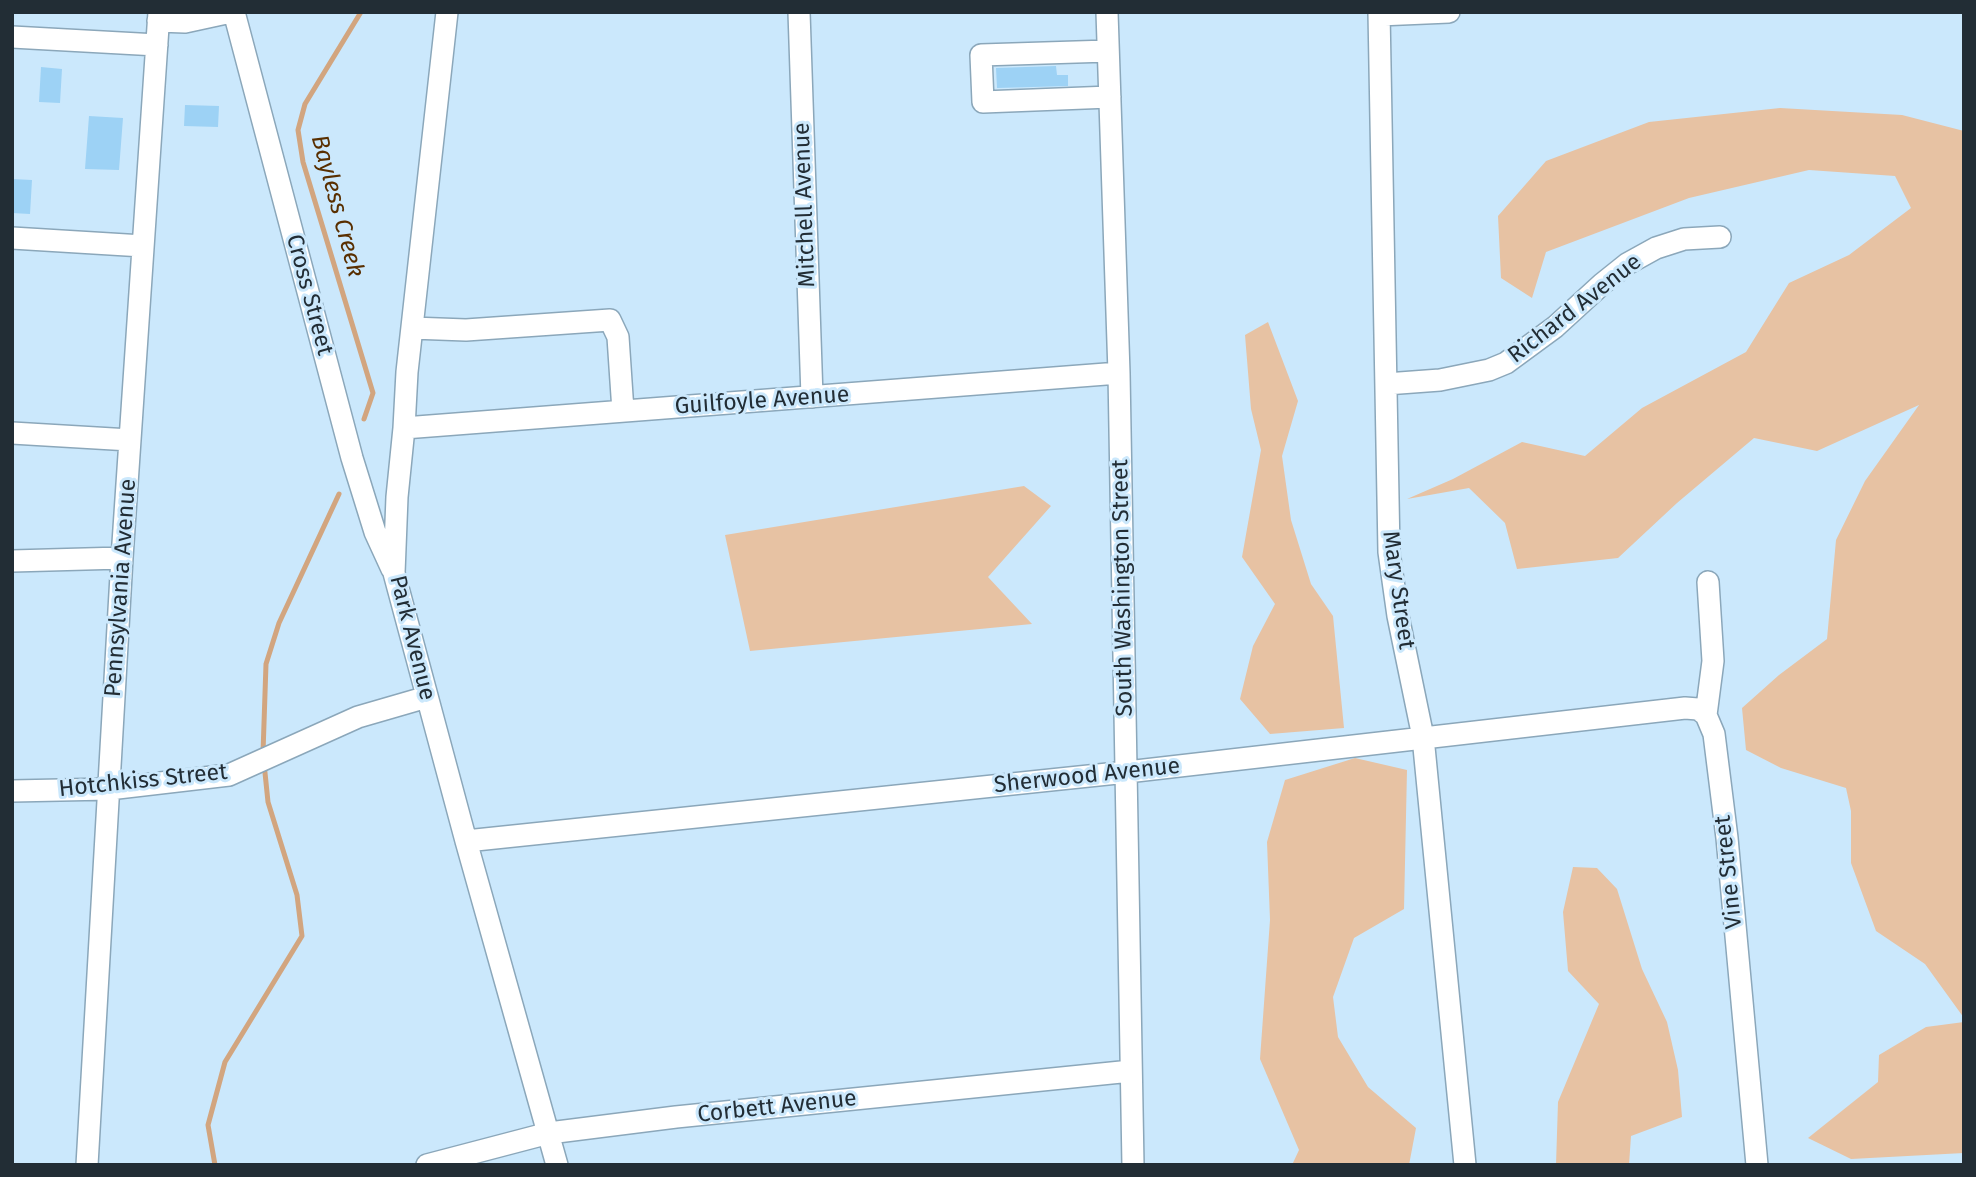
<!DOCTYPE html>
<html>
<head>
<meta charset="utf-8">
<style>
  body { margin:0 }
  #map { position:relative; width:1976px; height:1177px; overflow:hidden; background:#cbe8fc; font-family:"Fira Sans",sans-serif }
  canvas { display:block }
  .frame { position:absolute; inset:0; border:14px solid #222d35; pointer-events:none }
</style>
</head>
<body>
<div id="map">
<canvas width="1976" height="1177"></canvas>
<div class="frame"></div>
</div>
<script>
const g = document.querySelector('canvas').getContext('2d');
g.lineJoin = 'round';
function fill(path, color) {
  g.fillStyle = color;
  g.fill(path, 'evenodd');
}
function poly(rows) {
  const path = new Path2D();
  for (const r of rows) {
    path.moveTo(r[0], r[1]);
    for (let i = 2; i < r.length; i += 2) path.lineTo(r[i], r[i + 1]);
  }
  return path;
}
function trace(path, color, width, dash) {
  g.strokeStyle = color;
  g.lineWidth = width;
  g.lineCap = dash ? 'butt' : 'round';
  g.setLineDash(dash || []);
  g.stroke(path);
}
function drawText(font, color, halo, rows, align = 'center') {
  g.font = font + ' "Fira Sans",sans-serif';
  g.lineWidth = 6;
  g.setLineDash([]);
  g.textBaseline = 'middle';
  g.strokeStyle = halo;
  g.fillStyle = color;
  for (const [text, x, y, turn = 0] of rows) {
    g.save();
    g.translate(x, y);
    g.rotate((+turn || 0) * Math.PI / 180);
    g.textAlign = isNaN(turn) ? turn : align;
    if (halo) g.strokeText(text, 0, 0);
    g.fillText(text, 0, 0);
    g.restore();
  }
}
fill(poly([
  [1780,108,1902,115,1964,131,1964,1018,1925,964,1876,931,1851,863,1851,811,1846,788,1781,768,1746,750,1742,708,1779,675,1827,639,1836,540,1865,481,1919,405,1817,451,1754,438,1677,503,1618,558,1517,569,1505,523,1469,488,1407,499,1453,479,1522,442,1585,456,1642,408,1746,352,1789,283,1849,255,1911,208,1895,176,1809,170,1689,198,1546,252,1532,298,1501,278,1498,216,1546,161,1649,122],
  [1268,322,1298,401,1282,456,1291,520,1311,584,1333,616,1344,728,1270,734,1240,699,1253,646,1275,604,1242,557,1261,450,1251,409,1245,335],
  [1024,486,1051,506,988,577,1032,624,750,651,725,535],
  [1355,758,1407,770,1404,909,1354,938,1333,997,1338,1037,1368,1087,1416,1128,1409,1165,1292,1165,1299,1150,1260,1059,1270,920,1267,842,1285,780],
  [1573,867,1597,868,1617,889,1642,969,1667,1022,1678,1070,1682,1117,1631,1136,1629,1165,1556,1165,1558,1102,1599,1004,1568,971,1563,912],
  [1964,1022,1964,1153,1851,1159,1808,1138,1878,1082,1879,1055,1926,1027]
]), '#e7c2a3');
trace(poly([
  [361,12,305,104,298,130,303,162,373,393,364,419],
  [263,753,266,664,279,623,339,494],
  [215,1165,208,1125,225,1062,302,936,297,895,268,802,264,763]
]), '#d2a57f', 5);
fill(poly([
  [1056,66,1057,75,1068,75,1068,86,997,88,996,68],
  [41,67,62,69,60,103,39,102],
  [185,105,219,106,218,127,184,126],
  [89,116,123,118,119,170,85,169],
  [12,179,32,180,30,214,12,213]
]), '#9dd2f5');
const minor = poly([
  [234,12,352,458,375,532,392,569],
  [447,12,407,372,404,428,397,497,394,573,466,841,557,1165],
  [799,12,812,397],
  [1107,12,1119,373,1133,1165],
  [1379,12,1389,552,1398,616,1423,737,1465,1165],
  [1379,15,1449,12],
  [158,21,185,22,231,12],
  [12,37,157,45],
  [1108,51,981,55,983,102,1110,97],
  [12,238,143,246],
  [412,328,466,330,610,320,618,337,623,411],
  [1386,384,1440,380,1489,370,1506,363,1555,327,1602,284,1627,264,1656,248,1684,239,1720,237],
  [404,428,1119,373],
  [12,433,130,440],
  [12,561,122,558],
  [1708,582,1713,661,1706,715,1714,734,1727,838,1757,1165],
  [12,791,109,789,229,775,358,717,427,697],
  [466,841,1127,772,1685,708,1698,709,1706,715],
  [87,1165,122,558,159,12],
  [427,1165,549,1133,676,1117,1131,1071]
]);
trace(minor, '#8ba7ba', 24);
trace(minor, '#fff', 21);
drawText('23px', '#222d35', '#cbe8fc', [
  ["Mitchell Avenue",805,205,-92],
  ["Cross Street",309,295,75],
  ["Richard Avenue",1575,309,-38],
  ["Guilfoyle Avenue",762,401,-4],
  ["Pennsylvania Avenue",121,588,-86],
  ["South Washington Street",1123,588,-91],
  ["Mary Street",1398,590,82],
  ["Park Avenue",412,638,76],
  ["Sherwood Avenue",1087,776,-6],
  ["Hotchkiss Street",143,781,-6],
  ["Vine Street",1729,872,-96],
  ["Corbett Avenue",777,1107,-6]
]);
drawText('italic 24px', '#592f00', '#cbe8fc', [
  ["Bayless Creek",337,206,75]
]);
</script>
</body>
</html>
